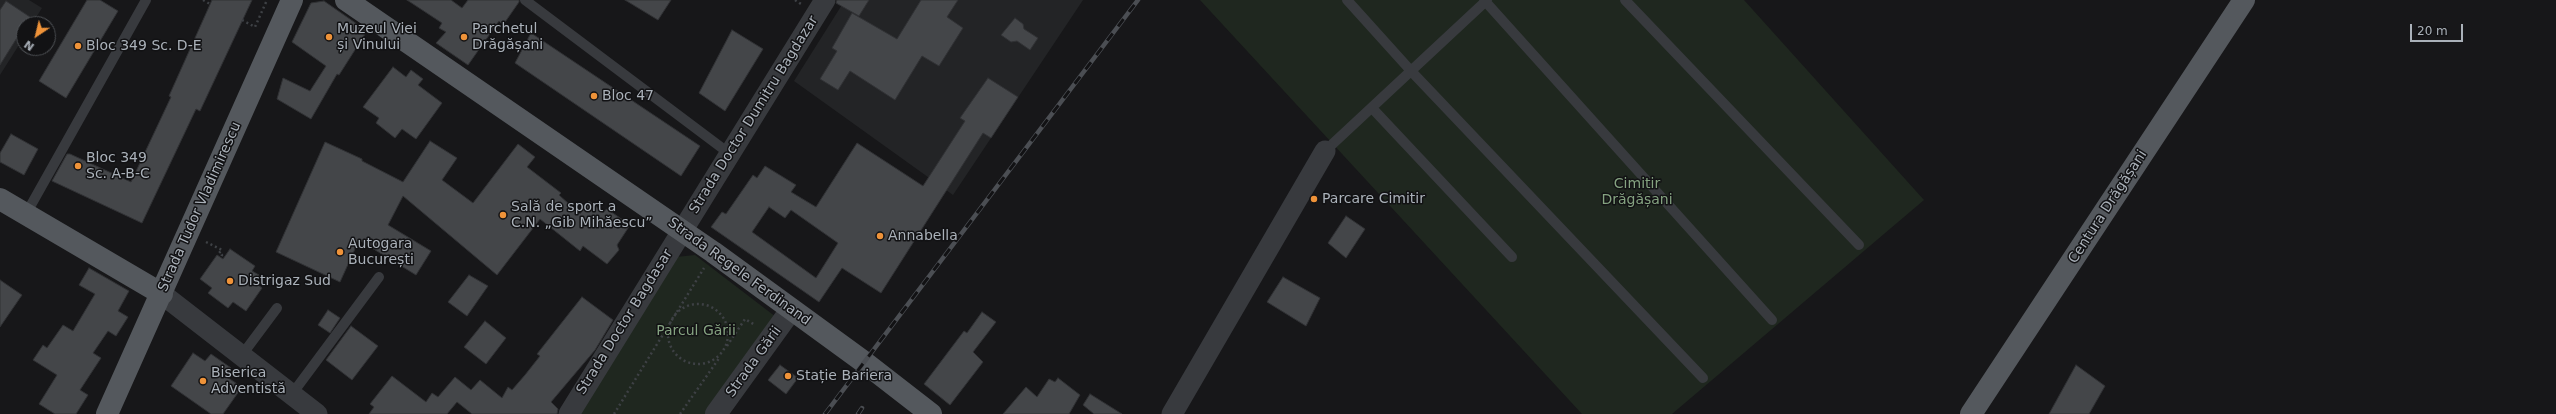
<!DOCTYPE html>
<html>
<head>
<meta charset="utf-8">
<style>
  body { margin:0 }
  #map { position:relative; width:2556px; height:414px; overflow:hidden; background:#171719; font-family:"DejaVu Sans",sans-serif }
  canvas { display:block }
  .north { position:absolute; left:16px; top:16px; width:40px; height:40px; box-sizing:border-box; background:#121214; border:1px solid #4f5256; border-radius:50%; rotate:215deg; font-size:11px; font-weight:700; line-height:16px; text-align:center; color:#aab1b9 }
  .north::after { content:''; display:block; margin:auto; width:14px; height:18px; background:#ef9339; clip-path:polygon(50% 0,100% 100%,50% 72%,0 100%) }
  .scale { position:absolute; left:2410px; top:24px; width:53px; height:18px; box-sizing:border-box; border:2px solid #aab1b9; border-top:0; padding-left:5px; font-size:12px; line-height:14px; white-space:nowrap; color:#aab1b9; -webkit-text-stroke:3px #121214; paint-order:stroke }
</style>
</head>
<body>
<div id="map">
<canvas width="2556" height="414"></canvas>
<div class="north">N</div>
<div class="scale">20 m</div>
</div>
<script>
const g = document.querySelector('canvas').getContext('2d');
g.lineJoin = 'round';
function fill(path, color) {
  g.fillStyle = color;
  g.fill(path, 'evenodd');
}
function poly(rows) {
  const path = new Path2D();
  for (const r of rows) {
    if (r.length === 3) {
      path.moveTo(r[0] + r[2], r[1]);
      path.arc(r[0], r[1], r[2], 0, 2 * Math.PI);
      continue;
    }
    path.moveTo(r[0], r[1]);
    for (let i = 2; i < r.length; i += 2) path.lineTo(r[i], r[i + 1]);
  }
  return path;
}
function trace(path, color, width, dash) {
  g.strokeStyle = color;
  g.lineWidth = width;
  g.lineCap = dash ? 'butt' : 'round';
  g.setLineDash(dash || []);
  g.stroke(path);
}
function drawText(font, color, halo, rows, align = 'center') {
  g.font = font + ' "DejaVu Sans",sans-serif';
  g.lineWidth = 3;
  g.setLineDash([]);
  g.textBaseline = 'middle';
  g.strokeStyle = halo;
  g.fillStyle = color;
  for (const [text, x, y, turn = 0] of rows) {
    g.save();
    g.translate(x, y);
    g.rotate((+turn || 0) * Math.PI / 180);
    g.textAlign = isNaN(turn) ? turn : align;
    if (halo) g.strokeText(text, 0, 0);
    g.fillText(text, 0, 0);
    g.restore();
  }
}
fill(poly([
  [0,0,29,0,42,8,32,24,24,24,24,37,0,75],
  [845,0,1083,0,953,195,794,81]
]), '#232426');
fill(poly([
  [1200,0,1744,0,1924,200,1672,414,1582,414],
  [695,255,776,317,705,414,580,414,676,257]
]), '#1f271f');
const building = poly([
  [87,0,100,0,118,11,66,98,39,81,87,0],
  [212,0,252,0,200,111,196,109,142,223,52,181,67,154,70,154,131,182,171,97,169,96,212,0],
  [407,0,451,0,462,8,468,0,519,0,519,2,503,25,499,21,468,65,436,43,446,32,439,28,442,23,407,0],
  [625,0,671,0,658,20,625,0],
  [837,0,869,0,859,16,836,3,837,0],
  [921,0,958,0,947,17,963,28,939,66,922,56,895,100,850,71,838,90,820,79,837,51,832,48,852,13,897,39,921,0],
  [6,1,30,17,0,65,0,10,6,1],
  [324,1,367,31,339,75,337,74,311,119,277,99,283,78,310,91,326,66,292,42,311,3,324,1],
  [1015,18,1023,24,1024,29,1038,38,1030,50,1017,41,1011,42,1001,35,1015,18],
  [732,30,763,49,725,111,699,93,732,30],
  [531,33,700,146,681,176,515,63,531,33],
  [393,67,406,77,411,70,423,79,418,85,442,103,416,139,402,129,395,138,376,123,379,118,363,107,393,67],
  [988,78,1018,97,991,138,983,133,881,293,842,268,819,302,711,227,722,212,726,214,753,175,757,178,765,166,796,185,791,192,816,207,857,143,923,186,965,121,960,118,988,78],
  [769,207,785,218,791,210,838,243,816,278,752,232,769,207],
  [11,134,38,149,24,175,0,162,0,153,11,134],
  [430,141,457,158,442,180,473,203,518,144,535,157,527,167,561,193,559,195,580,214,589,201,603,212,607,209,630,225,617,245,619,250,607,264,583,246,580,251,540,219,497,275,403,196,388,225,431,251,416,275,359,240,340,282,276,252,325,142,362,159,362,161,403,182,430,141],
  [1346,216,1365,229,1346,258,1328,243,1346,216],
  [230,249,255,266,252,271,259,275,256,279,260,282,258,285,262,288,246,311,233,302,228,308,208,293,212,288,200,279,217,255,223,259,230,249],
  [89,268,129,291,118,311,128,317,116,336,108,331,93,353,101,358,80,390,88,395,76,414,55,414,39,404,57,375,33,360,43,345,47,348,63,325,73,331,95,294,79,285,89,268],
  [469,275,488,286,467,316,448,302,469,275],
  [1283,277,1320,298,1306,326,1267,302,1283,277],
  [0,280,22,295,0,327,0,280],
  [582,297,613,320,595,350,551,402,558,409,557,414,472,414,457,402,447,414,369,414,374,407,370,404,392,376,426,402,432,393,438,397,455,377,471,390,480,380,502,398,508,387,512,390,525,375,540,356,537,354,582,297],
  [328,310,340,318,330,333,318,325,328,310],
  [982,312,996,322,973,352,983,362,950,405,924,384,964,331,967,333,982,312],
  [485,321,506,338,486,364,464,347,485,321],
  [351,326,378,346,352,380,326,360,351,326],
  [193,353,205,361,211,354,231,368,225,376,242,387,223,414,211,414,171,386,193,353],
  [780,365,798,378,786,394,768,380,780,365],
  [2076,365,2105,386,2089,414,2049,414,2076,365],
  [1058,378,1080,395,1069,414,1003,414,1026,387,1037,397,1049,379,1055,382,1058,378],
  [1090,394,1122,414,1094,414,1083,405,1090,394]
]);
fill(building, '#444649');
trace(building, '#313235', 1);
trace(poly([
  [203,0,210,4],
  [795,0,801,4],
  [242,20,255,27,267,0],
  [206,242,222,250,219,253,222,255,221,258],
  [698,334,30],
  [727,346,745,319,755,325],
  [614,414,704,268],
  [680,414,720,357]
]), '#3e4145', 2.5, [2, 3]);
trace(poly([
  [525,0,730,154],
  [1347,0,1412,72,1703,378],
  [1484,0,1772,320],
  [1625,0,1859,245],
  [1372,108,1512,257],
  [1325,151,1487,0],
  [26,214,146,0],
  [242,355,277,308],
  [292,394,379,277]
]), '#383a3e', 10);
trace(poly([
  [162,294,317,414],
  [569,414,825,0],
  [1172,414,1325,151]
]), '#383a3e', 21);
trace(poly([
  [716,414,791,310]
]), '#383a3e', 22);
trace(poly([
  [346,0,713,252,864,362,931,414],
  [0,199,162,294],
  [107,414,292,0],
  [1971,414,2244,0]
]), '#54585d', 22);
const rail = poly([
  [825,414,1138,0],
  [858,414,862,408]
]);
trace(rail, '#4b4e53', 4.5);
trace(rail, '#121214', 3, [9]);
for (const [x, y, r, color] of [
  [329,37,4,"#ef9339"],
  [464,37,4,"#ef9339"],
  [78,46,4,"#ef9339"],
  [594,96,4,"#ef9339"],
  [78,166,4,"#ef9339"],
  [1314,199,4,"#ef9339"],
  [503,215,4,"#ef9339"],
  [880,236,4,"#ef9339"],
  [340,252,4,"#ef9339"],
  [230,281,4,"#ef9339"],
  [788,376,4,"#ef9339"],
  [203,381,4,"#ef9339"]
]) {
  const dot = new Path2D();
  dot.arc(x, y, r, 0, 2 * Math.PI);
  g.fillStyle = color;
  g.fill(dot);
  trace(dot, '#121214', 1.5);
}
drawText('14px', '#aab1b9', '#121214', [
  ["Muzeul Viei",337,29],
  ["și Vinului",337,45],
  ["Parchetul",472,29],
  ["Drăgășani",472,45],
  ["Bloc 349 Sc. D-E",86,46],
  ["Bloc 47",602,96],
  ["Bloc 349",86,158],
  ["Sc. A-B-C",86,174],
  ["Parcare Cimitir",1322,199],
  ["Sală de sport a",511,207],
  ["C.N. „Gib Mihăescu”",511,223],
  ["Annabella",888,236],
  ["Autogara",348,244],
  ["București",348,260],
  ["Distrigaz Sud",238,281],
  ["Biserica",211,373],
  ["Adventistă",211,389],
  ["Stație Bariera",796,376]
], 'left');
drawText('14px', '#aab1b9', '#121214', [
  ["Strada Doctor Dumitru Bagdazar",754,115,-58],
  ["Strada Tudor Vladimirescu",200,207,-66],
  ["Centura Drăgășani",2108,207,-57],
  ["Strada Regele Ferdinand",739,272,36],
  ["Strada Doctor Bagdasar",625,322,-58],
  ["Strada Gării",754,362,-54]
]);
drawText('14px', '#85a381', '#121214', [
  ["Cimitir",1637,184],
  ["Drăgășani",1637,200],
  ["Parcul Gării",696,331]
]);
</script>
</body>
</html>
